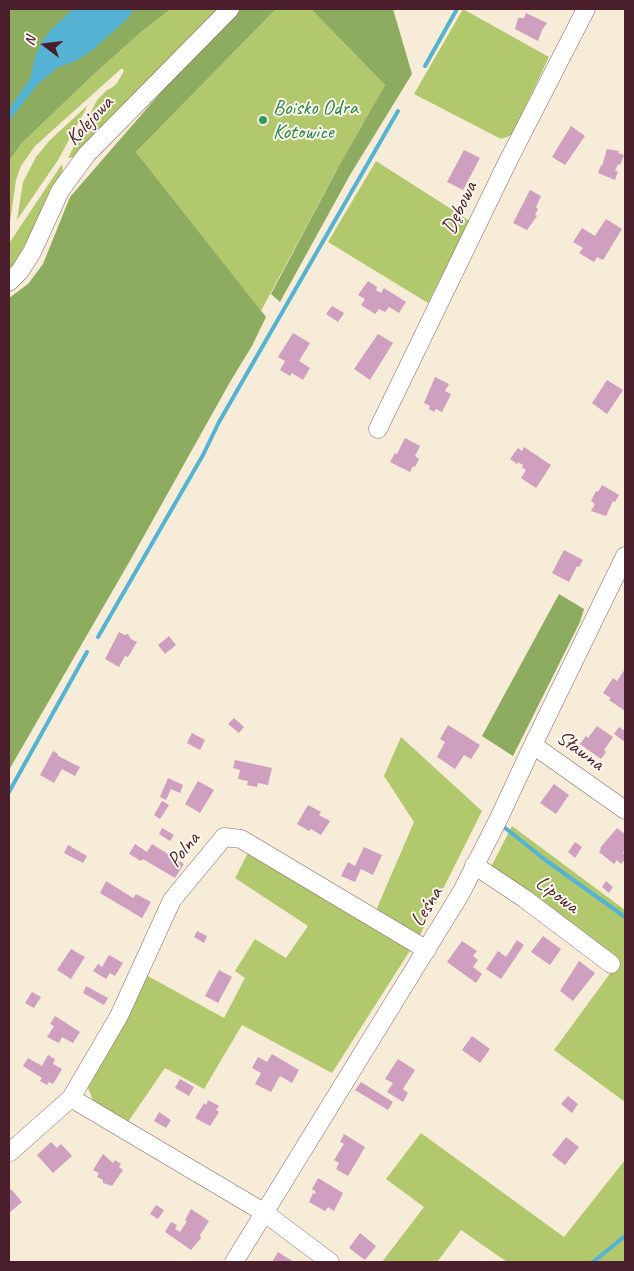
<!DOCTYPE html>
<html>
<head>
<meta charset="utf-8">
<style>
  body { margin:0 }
  #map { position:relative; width:634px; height:1271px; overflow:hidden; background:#f7ecd7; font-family:Caveat,sans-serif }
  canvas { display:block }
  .frame { position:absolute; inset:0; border:10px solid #4a1f2b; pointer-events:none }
  .north { position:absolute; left:20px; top:20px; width:50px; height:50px; -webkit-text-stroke:4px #fbf7ec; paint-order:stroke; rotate:285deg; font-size:14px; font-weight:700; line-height:20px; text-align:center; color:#4a1f2b }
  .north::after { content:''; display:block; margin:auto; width:18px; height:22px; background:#4a1f2b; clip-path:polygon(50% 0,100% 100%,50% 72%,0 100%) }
</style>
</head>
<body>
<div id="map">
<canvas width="634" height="1271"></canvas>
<div class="frame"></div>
<div class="north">N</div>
</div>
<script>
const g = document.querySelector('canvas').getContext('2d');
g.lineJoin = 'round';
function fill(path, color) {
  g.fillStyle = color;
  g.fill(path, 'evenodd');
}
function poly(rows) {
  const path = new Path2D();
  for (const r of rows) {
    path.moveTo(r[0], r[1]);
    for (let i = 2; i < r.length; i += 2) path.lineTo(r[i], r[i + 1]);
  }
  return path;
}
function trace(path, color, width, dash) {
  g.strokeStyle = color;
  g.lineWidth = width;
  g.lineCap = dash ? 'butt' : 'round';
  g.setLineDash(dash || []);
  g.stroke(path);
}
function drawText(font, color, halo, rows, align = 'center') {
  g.font = font + ' Caveat,sans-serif';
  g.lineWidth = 4;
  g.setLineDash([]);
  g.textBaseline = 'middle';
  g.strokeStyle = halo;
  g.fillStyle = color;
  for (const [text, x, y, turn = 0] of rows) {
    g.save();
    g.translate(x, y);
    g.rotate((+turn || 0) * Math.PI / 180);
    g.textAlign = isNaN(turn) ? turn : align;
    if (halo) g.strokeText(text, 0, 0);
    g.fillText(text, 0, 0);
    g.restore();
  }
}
fill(poly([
  [171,9,219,9,75,157,68,158,97,100,107,90,113,87,117,83,124,71,122,68,35,146,21,166,16,180,9,229,9,161,22,143,92,76,141,32],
  [276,9,311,9,385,85,341,162,261,311,136,152],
  [463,9,549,57,512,135,501,139,414,94],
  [88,105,58,160,17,220,23,182,36,157,50,140],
  [376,161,470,221,428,303,328,242],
  [62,164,63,170,16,262,9,272,10,242],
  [401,737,482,811,419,937,374,915,414,822,384,776],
  [512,826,625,910,625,1102,554,1050,617,964,491,867],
  [249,851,411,949,332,1073,242,1025,204,1089,165,1068,128,1122,94,1103,88,1088,125,1022,146,975,224,1018,245,978,235,971,255,939,286,958,308,926,235,878],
  [421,1133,564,1237,625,1160,625,1262,507,1262,461,1230,437,1262,382,1262,424,1207,386,1179]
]), '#b2c86c');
fill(poly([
  [9,9,171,9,141,32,92,76,22,143,9,161],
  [240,9,276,9,136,152,266,317,252,346,230,382,131,559,9,770,9,298,28,284,43,264,70,197,175,76],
  [311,9,393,9,412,74,350,175,280,302,271,294,341,162,385,85],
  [559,594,584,609,580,622,513,756,482,736]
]), '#8dac60');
fill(poly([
  [73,9,134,9,127,19,95,48,78,60,56,68,49,75,38,84,9,121,9,109,30,79,35,57,42,41,51,30]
]), '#54b2d2');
trace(poly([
  [425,66,457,9],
  [98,637,203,455,219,422,398,111],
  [9,792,87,652],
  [504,827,544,859,625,917],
  [593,1262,625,1236]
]), '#54b2d2', 4);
fill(poly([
  [526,13,547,23,542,30,538,41,515,29,518,18,524,18],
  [571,126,585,136,565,165,552,157],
  [607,149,619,151,618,153,624,155,620,165,618,164,615,171,618,171,615,180,598,173,601,165,602,166],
  [464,150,480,158,463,190,447,182],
  [530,190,541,196,536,207,538,209,535,215,537,216,527,230,513,223],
  [606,219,622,229,603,260,597,257,594,262,579,253,583,248,573,242,582,228,595,236],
  [368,281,377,287,376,290,381,293,384,288,406,302,399,313,389,307,385,312,379,309,375,314,361,305,365,299,358,295],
  [332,306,344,313,338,322,326,314],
  [293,333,310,343,299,361,310,368,303,380,292,373,290,376,280,370,285,361,278,357],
  [378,334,393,343,370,380,354,369],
  [435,377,449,384,445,391,451,394,442,412,436,409,434,412,429,409,430,406,424,403],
  [607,380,623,390,607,414,592,403],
  [405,438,420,446,415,456,419,459,415,467,413,466,410,472,390,462,395,453,397,454],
  [524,447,551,465,536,488,521,478,526,470,522,467,523,465,518,462,517,464,510,459,518,448,522,451],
  [602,485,619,495,615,502,613,501,606,516,591,511,595,504,591,501,596,491,598,492],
  [564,550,583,560,579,567,577,566,569,582,552,573],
  [119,632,125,635,128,634,131,639,137,642,128,657,125,656,119,667,105,659],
  [169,636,176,645,165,654,158,645],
  [625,669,625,711,609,700,611,698,603,693,613,678,617,681],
  [234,718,244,727,239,733,228,724],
  [448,725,480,745,471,759,464,755,455,769,437,757,445,742,440,739],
  [597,726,613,737,604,750,606,752,601,759,580,744,586,736,588,738],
  [619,727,625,731,625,742,614,734],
  [192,733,205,740,200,750,187,743],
  [53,751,58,754,58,756,80,767,75,776,62,769,54,783,40,775],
  [235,760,272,768,268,785,258,783,257,787,247,785,248,781,238,779,240,770,233,768],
  [168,778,183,785,180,793,171,789,166,800,160,797],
  [198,781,214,790,200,813,185,804],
  [554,784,569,795,556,814,540,803],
  [162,801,169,805,160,819,154,815],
  [308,805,321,812,319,815,330,821,321,835,311,829,309,831,297,824],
  [162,828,174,835,170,841,159,834],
  [617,828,625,834,625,849,623,853,625,855,625,859,621,864,617,860,614,864,599,852,601,849,600,848],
  [575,842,582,847,575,858,568,852],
  [135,844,147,852,152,844,184,864,175,878,143,859,141,861,129,854],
  [68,845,87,856,83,863,64,853],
  [364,847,382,855,373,875,361,869,355,882,341,876,348,862,355,866],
  [106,881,133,898,136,894,151,902,142,918,100,893],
  [606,881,613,887,609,893,602,887],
  [197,931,207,936,204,943,194,937],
  [543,936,561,949,550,965,531,952],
  [517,940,524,945,501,979,486,969,498,951,506,957],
  [462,941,477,951,473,956,478,960,473,967,482,974,476,983,447,962],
  [71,949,85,957,71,979,57,970],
  [109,955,123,963,115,976,110,973,106,979,93,971,98,964,102,967],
  [579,961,595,973,573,1001,560,991],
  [219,970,232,977,218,1003,205,996],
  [86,986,108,998,104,1005,83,993],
  [32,992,41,997,34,1008,25,1003],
  [55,1016,80,1032,73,1043,62,1037,59,1043,47,1037,54,1026,50,1024],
  [472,1036,490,1049,480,1063,462,1050],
  [272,1054,299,1070,292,1083,280,1076,271,1092,255,1084,261,1073,252,1068,258,1057,267,1062],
  [48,1055,55,1059,53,1064,62,1069,53,1084,49,1082,47,1085,40,1081,42,1078,23,1066,28,1058,42,1066],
  [398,1059,415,1070,403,1089,408,1093,403,1102,387,1092,393,1083,385,1079],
  [180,1079,194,1087,189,1096,175,1088],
  [361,1082,393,1102,388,1110,355,1090],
  [568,1096,578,1104,572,1113,561,1104],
  [208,1100,219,1106,216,1110,219,1112,210,1126,195,1118,204,1103,206,1105],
  [159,1112,171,1120,166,1128,154,1121],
  [344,1134,365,1147,348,1176,336,1169,339,1163,334,1160,344,1144,340,1142],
  [566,1137,579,1147,565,1165,552,1155],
  [51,1142,57,1148,61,1144,72,1156,53,1173,37,1155],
  [103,1154,113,1163,115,1160,121,1164,119,1167,123,1170,112,1186,103,1183,103,1180,97,1177,99,1173,93,1170],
  [318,1178,343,1193,334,1211,328,1207,325,1211,309,1202,313,1193,315,1194,316,1192,312,1189],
  [11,1189,22,1202,9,1213,9,1191],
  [156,1205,164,1210,158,1219,150,1214],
  [191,1209,209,1221,200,1235,201,1238,191,1250,165,1232,171,1222,177,1225,175,1229,180,1232,187,1221,185,1220],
  [360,1233,376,1246,365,1260,349,1248],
  [278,1252,294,1262,272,1262]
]), '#ce9fbf');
const minor = poly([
  [9,282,20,271,32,252,60,191,87,154,230,9],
  [378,429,508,161,586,9],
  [533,745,625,810],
  [474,865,525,899,611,964],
  [71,1098,119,1016,172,900,224,837,241,839,427,950],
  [9,1153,71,1098,265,1213,330,1262],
  [234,1262,461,893,499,818,533,745,625,556]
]);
trace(minor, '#876767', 19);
trace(minor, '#fff', 18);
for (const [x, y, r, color] of [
  [263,120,5,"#2e9e5b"]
]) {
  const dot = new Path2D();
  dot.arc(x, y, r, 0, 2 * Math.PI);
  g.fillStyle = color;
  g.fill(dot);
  trace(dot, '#fbf7ec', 2);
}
drawText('21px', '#27864d', '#fbf7ec', [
  ["Boisko Odra",273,108],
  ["Kotowice",273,132]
], 'left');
drawText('21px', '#4a1f2b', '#fbf7ec', [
  ["Kolejowa",90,121,-47],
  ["Dębowa",460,208,-64],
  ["Sławna",580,751,36],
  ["Polna",184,850,-51],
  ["Lipowa",557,895,37],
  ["Leśna",427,907,-59]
]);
</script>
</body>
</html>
